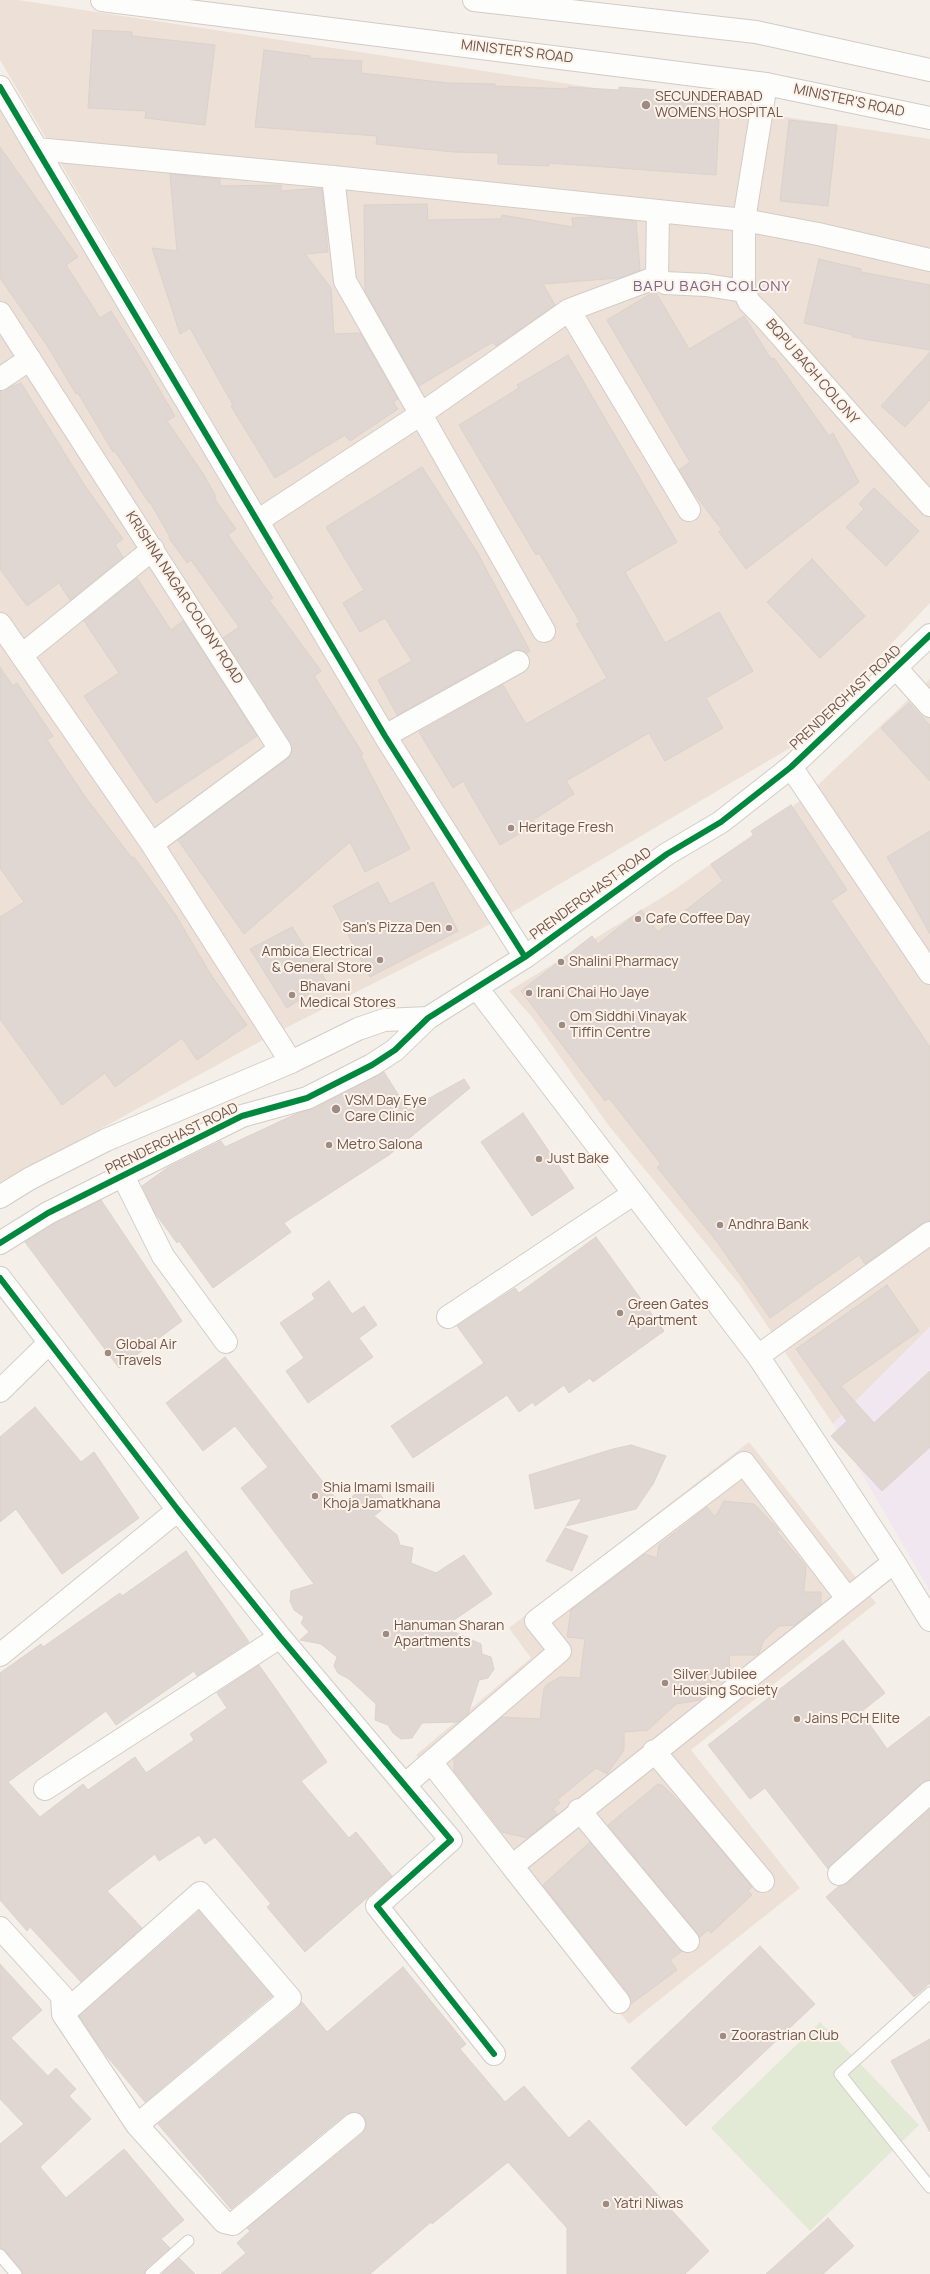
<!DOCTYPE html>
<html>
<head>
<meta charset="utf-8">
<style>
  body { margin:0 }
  canvas { display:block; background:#f4efe9 }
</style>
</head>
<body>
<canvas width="930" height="2274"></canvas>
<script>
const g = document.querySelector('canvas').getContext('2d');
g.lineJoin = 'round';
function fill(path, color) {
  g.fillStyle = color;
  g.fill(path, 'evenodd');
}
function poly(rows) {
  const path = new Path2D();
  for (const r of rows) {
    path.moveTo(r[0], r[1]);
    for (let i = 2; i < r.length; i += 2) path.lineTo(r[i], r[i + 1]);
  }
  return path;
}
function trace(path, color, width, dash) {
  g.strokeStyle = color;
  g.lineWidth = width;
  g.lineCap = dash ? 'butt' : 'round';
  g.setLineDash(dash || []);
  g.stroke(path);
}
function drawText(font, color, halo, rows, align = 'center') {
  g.font = font + ' Manrope,sans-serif';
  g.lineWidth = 4;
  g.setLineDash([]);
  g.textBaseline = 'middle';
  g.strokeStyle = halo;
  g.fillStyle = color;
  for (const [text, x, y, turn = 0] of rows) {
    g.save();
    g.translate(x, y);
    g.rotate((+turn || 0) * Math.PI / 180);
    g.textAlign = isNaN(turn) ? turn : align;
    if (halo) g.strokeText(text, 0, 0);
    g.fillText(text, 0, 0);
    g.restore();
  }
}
fill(poly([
  [0,0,18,0,930,139,930,603,795,745,504,917,270,1036,0,1184,0,111,4,109,490,894,0,60],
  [930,679,930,1327,833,1424,740,1285,609,1126,532,1017,509,991,674,890,804,798],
  [749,1442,876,1603,691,1750,800,1888,629,2024,416,1755,531,1658,509,1628]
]), '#ede1d7');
fill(poly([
  [930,1327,930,1591,833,1424]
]), '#f0e7f0');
fill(poly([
  [820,2022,919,2125,810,2231,711,2128]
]), '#e2ead5');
const building = poly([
  [93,30,132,32,132,36,215,45,205,125,145,118,146,111,88,108,93,30],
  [264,50,310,56,310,58,362,61,361,73,448,83,495,84,495,86,568,89,568,87,619,90,619,87,658,90,658,97,720,101,716,175,549,163,549,166,498,164,498,153,453,152,376,144,377,136,255,127,264,50],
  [789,120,837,125,828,206,780,201,789,120],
  [0,147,78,257,66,265,100,318,111,311,143,362,175,416,167,421,204,475,216,497,214,498,236,529,228,535,273,598,269,600,321,671,314,676,363,754,361,756,410,849,365,872,350,842,244,934,178,840,287,759,291,754,292,748,223,638,239,627,191,560,187,563,169,538,170,537,150,502,149,503,115,451,113,452,78,393,76,394,48,347,0,278,0,147],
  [170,174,220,179,220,186,281,185,281,191,322,188,328,252,305,254,331,288,334,334,360,333,398,399,393,402,398,409,350,441,345,435,275,478,231,406,233,405,190,328,180,334,152,248,177,251,170,174],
  [427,204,428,220,501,219,502,215,573,227,572,218,592,217,636,221,640,270,619,278,543,284,555,305,496,346,493,342,419,386,365,291,364,205,427,204],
  [819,259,861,269,861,272,930,285,930,350,852,337,853,335,804,323,819,259],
  [655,291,689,349,744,316,771,359,774,358,829,436,833,433,859,482,746,569,719,532,722,530,690,488,679,470,690,462,607,320,655,291],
  [930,352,930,400,905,427,881,406,930,352],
  [568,355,677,542,625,572,665,643,719,612,753,671,706,698,723,728,665,761,649,733,566,781,574,794,533,820,536,824,500,845,463,781,453,788,419,732,503,685,526,724,607,678,576,624,580,622,539,553,536,555,459,425,519,388,517,385,568,355],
  [21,383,85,486,123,539,115,545,123,557,70,600,59,583,27,606,0,569,0,391,21,383],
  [422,467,477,552,530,651,527,653,519,650,512,651,397,715,378,680,412,661,385,618,360,632,343,603,364,590,326,527,422,467],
  [874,488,919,531,886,566,846,527,864,509,859,504,874,488],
  [812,559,865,616,820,658,767,602,812,559],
  [137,578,171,630,183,621,257,736,156,803,84,696,119,673,84,621,137,578],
  [0,667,13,686,17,683,53,736,47,740,86,798,132,858,134,857,175,914,213,978,247,1025,197,1060,182,1038,115,1087,105,1073,62,1105,0,1019,0,917,24,902,0,868,0,667],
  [909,703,930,725,930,781,881,728,909,703],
  [791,805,847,890,831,901,930,1047,930,1221,923,1223,865,1264,859,1255,770,1318,718,1243,657,1167,661,1164,609,1098,605,1101,521,991,592,936,598,944,641,910,658,932,723,881,711,864,754,836,751,831,791,805],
  [930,831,930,934,887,857,930,831],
  [378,882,390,904,433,882,458,931,370,977,333,906,378,882],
  [292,927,327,982,287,1008,250,949,292,927],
  [384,1072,408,1110,464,1079,470,1088,389,1155,284,1223,291,1232,213,1288,179,1241,177,1243,155,1213,142,1186,167,1168,221,1141,225,1147,298,1113,313,1109,384,1072],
  [523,1113,574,1188,532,1216,481,1142,523,1113],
  [101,1200,182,1321,119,1368,25,1242,54,1224,101,1200],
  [596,1237,664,1331,593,1382,590,1378,569,1393,564,1385,535,1406,533,1402,519,1412,507,1395,413,1458,391,1426,484,1363,457,1326,515,1288,519,1293,596,1237],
  [329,1281,352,1314,364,1306,377,1325,359,1338,373,1357,308,1403,286,1371,304,1358,280,1323,315,1299,312,1294,329,1281],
  [887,1285,919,1331,841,1386,874,1423,930,1371,930,1447,882,1491,831,1436,847,1421,796,1349,887,1285],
  [225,1357,341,1505,371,1482,388,1505,374,1516,397,1535,400,1545,413,1548,411,1563,436,1573,464,1555,492,1594,444,1627,481,1644,482,1654,491,1657,494,1669,488,1678,479,1680,468,1714,459,1722,422,1723,412,1738,401,1739,393,1733,388,1725,375,1720,376,1704,349,1679,338,1673,334,1666,337,1657,321,1644,300,1640,309,1632,301,1623,304,1617,294,1610,290,1601,291,1591,314,1584,241,1488,268,1467,235,1426,203,1451,166,1403,225,1357],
  [35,1407,81,1462,94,1452,139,1518,62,1574,16,1509,0,1522,0,1437,35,1407],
  [631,1445,666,1456,653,1484,636,1509,566,1526,582,1498,535,1509,529,1475,613,1449,631,1445],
  [724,1501,754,1504,779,1530,777,1532,806,1566,804,1592,821,1592,821,1604,795,1625,779,1626,764,1640,759,1653,756,1655,729,1655,730,1676,725,1680,712,1681,700,1700,676,1704,648,1730,624,1732,624,1750,607,1774,596,1768,557,1800,560,1803,553,1809,557,1814,527,1838,502,1832,454,1771,454,1759,502,1717,540,1719,544,1688,548,1684,560,1677,580,1678,585,1639,567,1637,571,1610,645,1554,657,1558,659,1545,707,1507,715,1517,724,1501],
  [565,1528,588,1536,572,1571,546,1561,565,1528],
  [186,1551,249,1642,197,1676,194,1671,116,1725,106,1711,8,1782,40,1817,83,1784,88,1790,135,1757,146,1773,194,1740,190,1734,227,1708,217,1693,259,1665,327,1762,301,1781,349,1838,356,1832,392,1876,305,1952,267,1907,271,1904,215,1837,205,1844,199,1835,159,1861,155,1854,107,1891,142,1928,81,1982,30,1927,27,1931,0,1900,0,1673,41,1644,43,1647,120,1593,122,1596,186,1551],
  [843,1640,885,1693,861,1712,887,1749,930,1716,930,1780,922,1783,828,1869,765,1788,750,1799,708,1745,843,1640],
  [658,1784,659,1786,661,1784,688,1810,752,1887,748,1891,752,1895,711,1933,708,1930,700,1937,608,1825,658,1784],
  [930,1809,930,1983,914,1997,826,1897,839,1886,847,1883,930,1809],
  [590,1842,682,1951,670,1960,677,1970,631,2004,629,1994,543,1885,590,1842],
  [199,1911,272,1996,145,2102,105,2054,79,2016,199,1911],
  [760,1946,815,2004,686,2126,631,2068,760,1946],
  [0,1964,42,2010,11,2038,48,2076,56,2068,76,2089,69,2096,91,2119,40,2167,66,2198,124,2149,184,2220,161,2239,170,2248,146,2269,144,2274,23,2274,5,2250,0,2248,0,2144,24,2124,0,2099,0,1964],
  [403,1967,466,2044,460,2049,505,2102,524,2086,569,2138,589,2120,709,2251,685,2274,567,2274,567,2228,508,2162,432,2224,431,2222,370,2274,221,2274,246,2253,237,2243,250,2231,247,2228,362,2134,366,2128,366,2122,363,2116,358,2112,346,2114,231,2209,158,2124,298,2008,302,2002,327,2032,403,1967],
  [930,2039,930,2132,891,2061,930,2039],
  [828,2218,854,2246,823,2274,766,2274,828,2218],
  [179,2258,195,2274,162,2274,179,2258]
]);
fill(building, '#e0d7d2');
trace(building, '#dcd2cc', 1);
const service = poly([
  [930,1993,840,2074,930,2187],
  [0,2255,16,2274],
  [151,2274,188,2241]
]);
const minor = poly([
  [766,84,744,220,744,291,749,302,765,318,930,505],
  [0,87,385,736,525,957],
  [37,149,333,177,744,220,818,234,930,260],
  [333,177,345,281,544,631],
  [657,277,658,211],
  [569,310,689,510],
  [0,313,280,749,152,844],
  [0,379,30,359],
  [259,520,421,414,569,310,657,277,665,283,706,285,744,291],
  [0,624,152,844,291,1062],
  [22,655,153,549],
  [896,668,930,706],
  [385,736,518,662],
  [791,767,930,973],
  [477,988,758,1356,894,1562,930,1620],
  [123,1176,163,1256,226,1342],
  [0,1278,178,1510,280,1637,451,1840,377,1906,494,2054],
  [448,1317,633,1194],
  [758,1356,930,1233],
  [0,1391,49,1343],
  [0,1655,178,1510],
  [654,1751,763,1881],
  [431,1762,560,1651,536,1621,744,1463,847,1598],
  [406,1784,431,1762,512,1866,894,1562],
  [45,1789,280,1637],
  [579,1810,688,1941],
  [512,1866,619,2002],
  [839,1874,930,1792],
  [0,1928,62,1996,63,2014,137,2125,224,2222,233,2224,354,2124],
  [63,2014,200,1893,290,1998,137,2125]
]);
const tertiary = poly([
  [0,1197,29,1179,106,1140,291,1062,358,1029,384,1020,428,1018],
  [0,1243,48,1213,242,1116,307,1098,372,1065,395,1050,428,1018,525,957,667,854,721,822,791,767,930,635]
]);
const secondary = poly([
  [102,0,766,84,930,118],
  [474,0,756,32,930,70]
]);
trace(service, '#d3ccc7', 13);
trace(minor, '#d3ccc7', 24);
trace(tertiary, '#d3ccc7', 24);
trace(secondary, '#d3cac6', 24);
trace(service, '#fdfdfc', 11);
trace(minor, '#fdfdfc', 22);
trace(tertiary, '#fdfdfc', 22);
trace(secondary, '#fdfdfc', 22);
trace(poly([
  [0,87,385,736,525,957],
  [0,1243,48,1213,242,1116,307,1098,372,1065,395,1050,428,1018,525,957,667,854,721,822,791,767,930,635],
  [0,1278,178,1510,280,1637,451,1840,377,1906,494,2054]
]), '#00873e', 6);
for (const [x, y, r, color] of [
  [646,105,5,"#9d8b84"],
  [511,828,4,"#9d8b84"],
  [638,919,4,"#9d8b84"],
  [449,928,4,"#9d8b84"],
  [380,960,4,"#9d8b84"],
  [561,962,4,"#9d8b84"],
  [529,993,4,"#9d8b84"],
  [292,995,4,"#9d8b84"],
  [562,1025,4,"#9d8b84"],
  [336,1109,5,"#9d8b84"],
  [329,1145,4,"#9d8b84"],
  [539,1159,4,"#9d8b84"],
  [720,1225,4,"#9d8b84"],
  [620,1313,4,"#9d8b84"],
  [108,1353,4,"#9d8b84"],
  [315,1496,4,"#9d8b84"],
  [386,1634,4,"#9d8b84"],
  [665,1683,4,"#9d8b84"],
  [797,1719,4,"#9d8b84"],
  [723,2036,4,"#9d8b84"],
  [606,2204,4,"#9d8b84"]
]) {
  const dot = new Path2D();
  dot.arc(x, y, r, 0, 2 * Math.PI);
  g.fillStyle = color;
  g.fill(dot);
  trace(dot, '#fdf3e9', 1.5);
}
drawText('14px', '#6e554d', '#fdf3e9', [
  ["MINISTER'S ROAD",517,52,7],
  ["MINISTER'S ROAD",849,101,12],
  ["BQPU BAGH COLONY",812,372,49],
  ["KRISHNA NAGAR COLONY ROAD",184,598,57],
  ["PRENDERGHAST ROAD",846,698,-43],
  ["PRENDERGHAST ROAD",591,894,-36],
  ["PRENDERGHAST ROAD",172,1139,-26]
]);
drawText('14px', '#6e554d', '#fdf3e9', [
  ["SECUNDERABAD",655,97],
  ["WOMENS HOSPITAL",655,113],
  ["Heritage Fresh",519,828],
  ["Cafe Coffee Day",646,919],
  ["San's Pizza Den",441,928,"right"],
  ["Ambica Electrical",372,952,"right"],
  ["& General Store",372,968,"right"],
  ["Shalini Pharmacy",569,962],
  ["Bhavani",300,987],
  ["Medical Stores",300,1003],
  ["Irani Chai Ho Jaye",537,993],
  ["Om Siddhi Vinayak",570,1017],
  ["Tiffin Centre",570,1033],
  ["VSM Day Eye",345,1101],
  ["Care Clinic",345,1117],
  ["Metro Salona",337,1145],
  ["Just Bake",547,1159],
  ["Andhra Bank",728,1225],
  ["Green Gates",628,1305],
  ["Apartment",628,1321],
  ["Global Air",116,1345],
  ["Travels",116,1361],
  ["Shia Imami Ismaili",323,1488],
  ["Khoja Jamatkhana",323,1504],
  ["Hanuman Sharan",394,1626],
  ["Apartments",394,1642],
  ["Silver Jubilee",673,1675],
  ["Housing Society",673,1691],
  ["Jains PCH Elite",805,1719],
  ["Zoorastrian Club",731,2036],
  ["Yatri Niwas",614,2204]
], 'left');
g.letterSpacing = '1px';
drawText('15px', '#7a658b', '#fdf3e9', [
  ["BAPU BAGH COLONY",712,287]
]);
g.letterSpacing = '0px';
</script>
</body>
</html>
